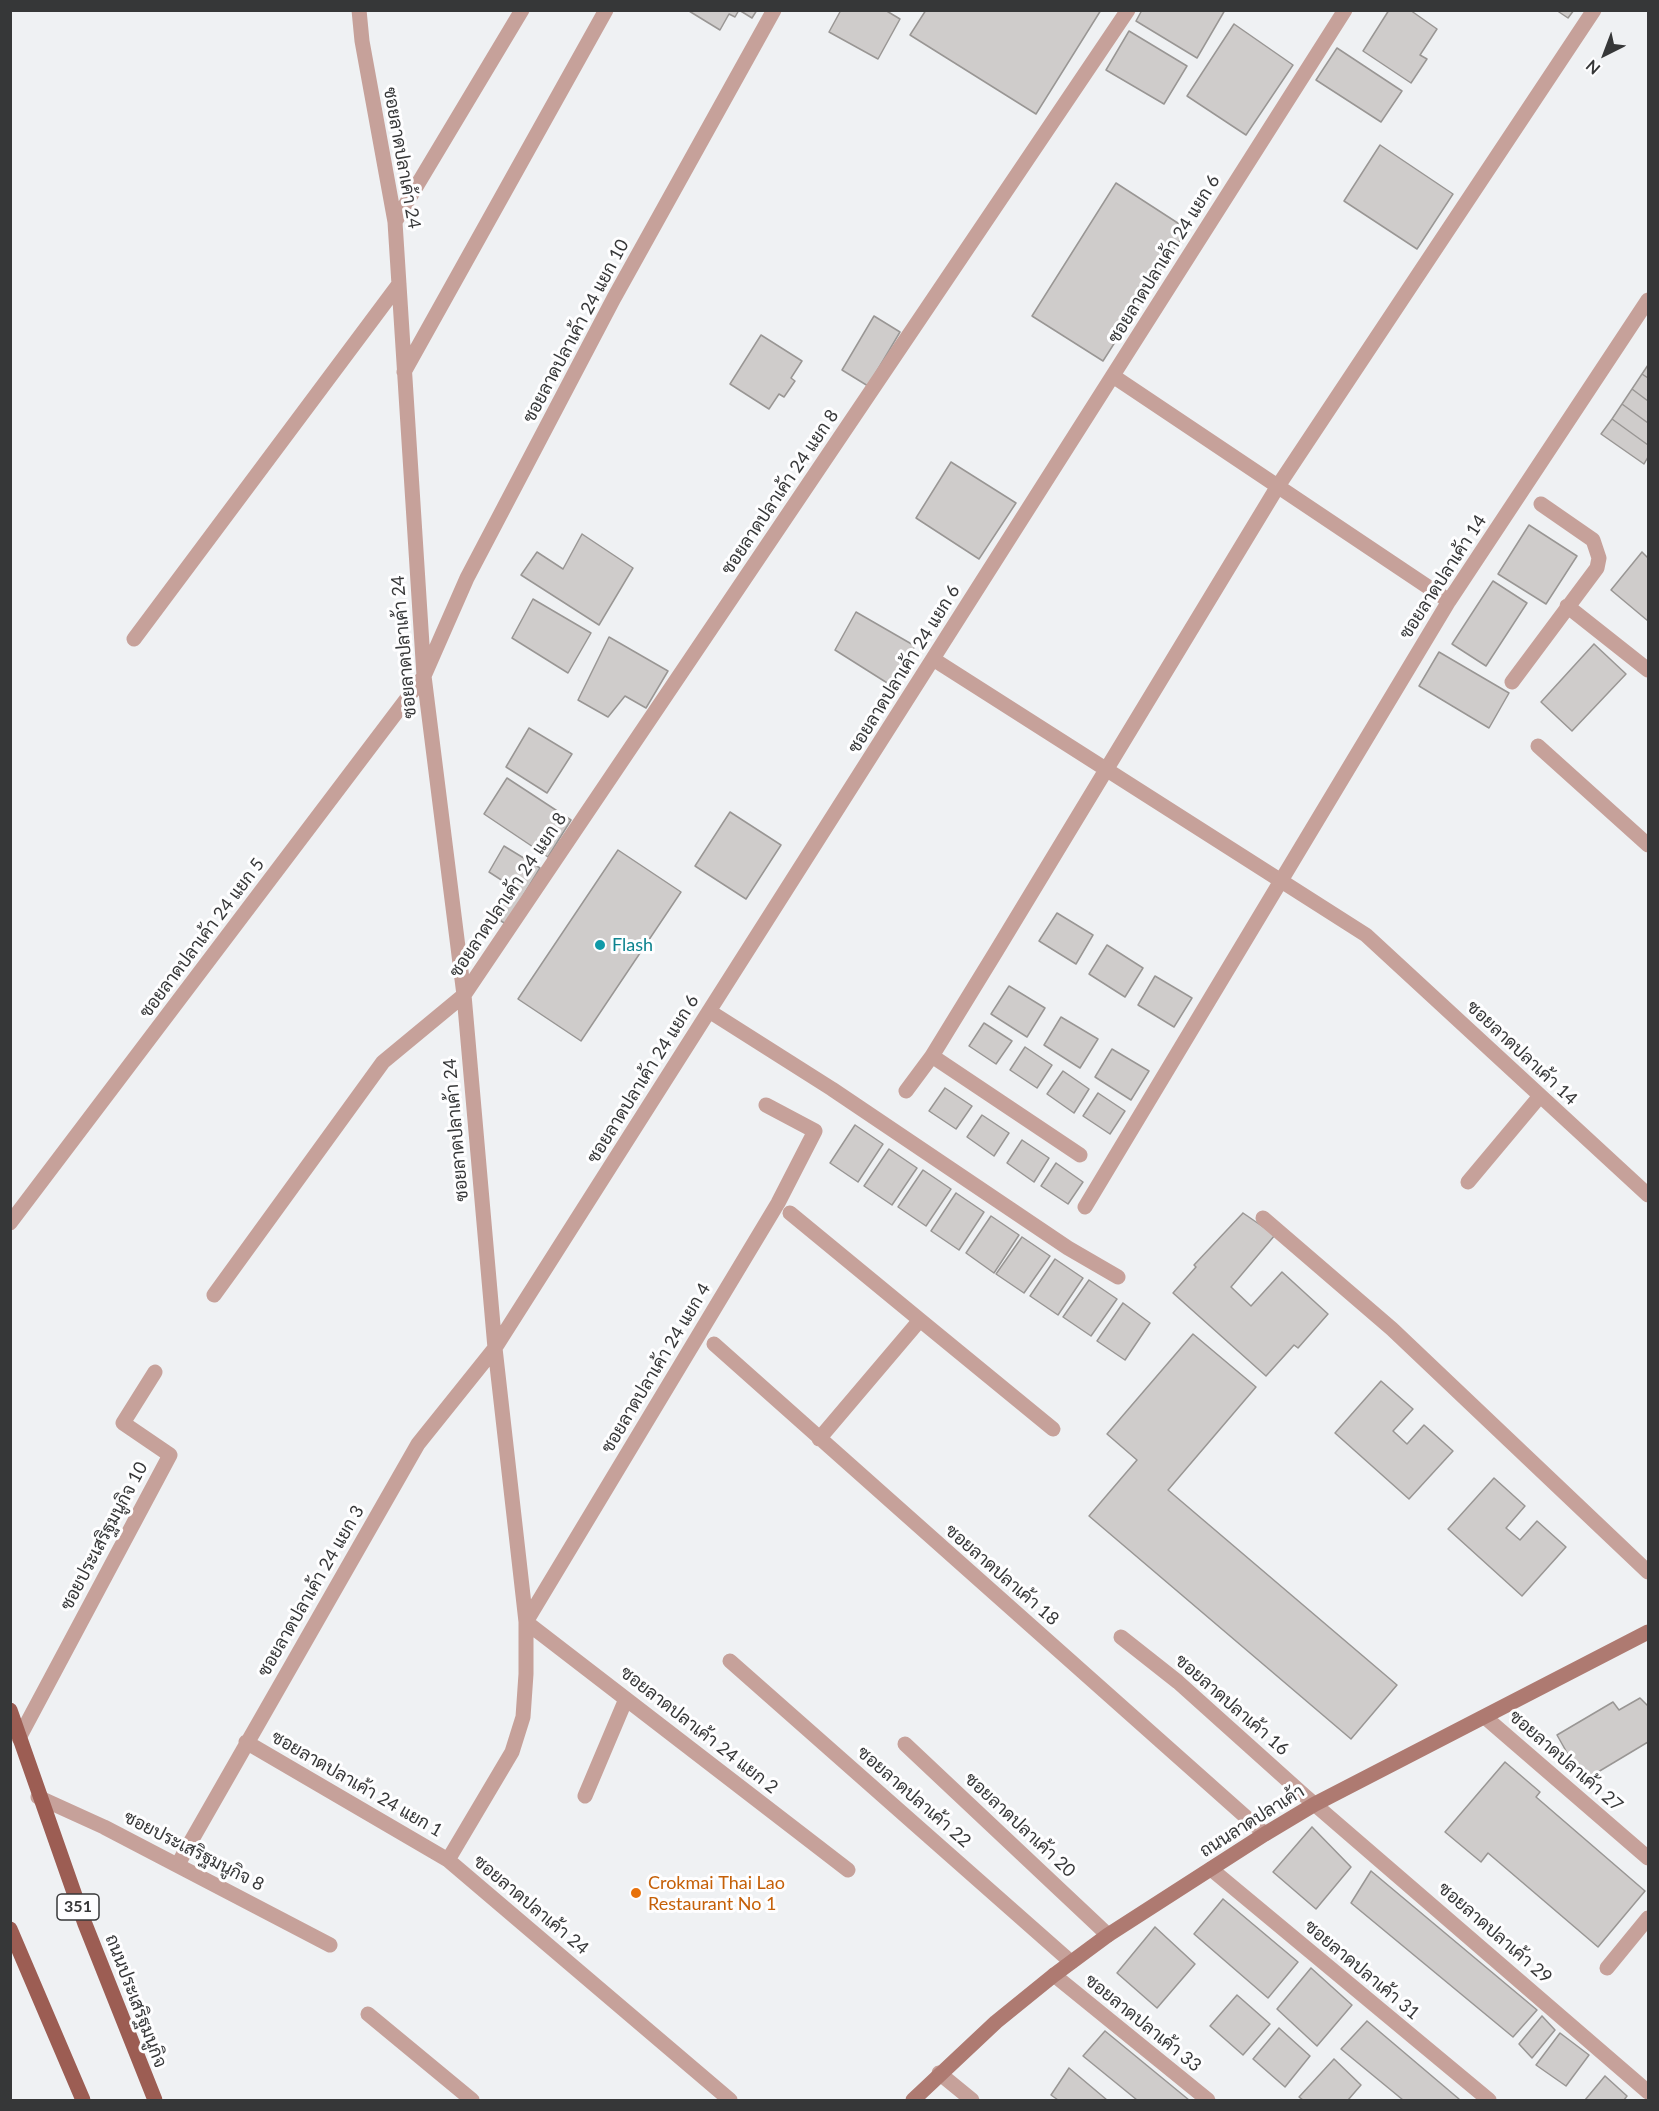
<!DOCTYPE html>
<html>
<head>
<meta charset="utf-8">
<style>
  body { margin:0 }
  #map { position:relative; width:1659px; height:2111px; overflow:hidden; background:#eff1f3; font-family:Lato,sans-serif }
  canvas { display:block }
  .frame { position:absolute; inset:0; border:12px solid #363738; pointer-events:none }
  .north { position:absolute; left:1575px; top:24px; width:60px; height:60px; -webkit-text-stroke:4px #fefeff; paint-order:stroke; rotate:222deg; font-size:16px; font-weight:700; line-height:24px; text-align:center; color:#363738 }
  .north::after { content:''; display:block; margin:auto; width:21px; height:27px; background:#363738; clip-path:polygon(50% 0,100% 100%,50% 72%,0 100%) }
</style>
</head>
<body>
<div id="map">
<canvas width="1659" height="2111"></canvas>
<div class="frame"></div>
<div class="north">N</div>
</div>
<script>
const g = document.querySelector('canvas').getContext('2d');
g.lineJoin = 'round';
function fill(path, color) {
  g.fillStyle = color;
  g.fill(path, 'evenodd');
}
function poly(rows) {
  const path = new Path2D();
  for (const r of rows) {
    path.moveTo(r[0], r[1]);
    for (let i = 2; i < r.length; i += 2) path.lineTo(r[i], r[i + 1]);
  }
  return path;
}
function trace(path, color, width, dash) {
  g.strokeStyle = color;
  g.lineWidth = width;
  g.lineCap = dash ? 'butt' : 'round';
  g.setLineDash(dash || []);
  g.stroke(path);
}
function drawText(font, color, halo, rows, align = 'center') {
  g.font = font + ' Lato,Sarabun,sans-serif';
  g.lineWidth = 6;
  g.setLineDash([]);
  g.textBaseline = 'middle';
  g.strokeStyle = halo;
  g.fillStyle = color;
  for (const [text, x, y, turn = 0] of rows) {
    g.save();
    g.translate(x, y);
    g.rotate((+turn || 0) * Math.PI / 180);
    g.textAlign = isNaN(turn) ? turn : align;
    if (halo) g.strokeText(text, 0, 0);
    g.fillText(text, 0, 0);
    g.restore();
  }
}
const building = poly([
  [739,10,757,10,752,18,739,10],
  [739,10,735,17,729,14,720,30,689,11,739,10],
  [841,10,885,10,900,19,878,59,829,32,841,10],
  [926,10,1101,10,1036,114,910,35,926,10],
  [1142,10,1225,10,1197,58,1136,21,1142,10],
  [1389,10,1410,10,1437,29,1420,55,1427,59,1411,83,1363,51,1389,10],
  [1556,10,1574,10,1568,18,1556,10],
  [1234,24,1293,65,1246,135,1187,96,1234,24],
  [1129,31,1187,66,1164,104,1106,70,1129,31],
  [1337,48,1402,91,1381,122,1316,80,1337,48],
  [1380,145,1453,194,1417,249,1344,201,1380,145],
  [1116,183,1187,229,1103,361,1032,316,1116,183],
  [874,316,900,332,868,386,842,370,874,316],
  [761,335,802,361,791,378,795,381,784,397,779,394,769,409,730,384,761,335],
  [1648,365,1648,378,1642,374,1648,365],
  [1642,374,1648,378,1648,401,1632,389,1642,374],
  [1632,389,1648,401,1648,423,1622,404,1632,389],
  [1622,404,1648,423,1648,445,1612,419,1622,404],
  [1612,419,1648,445,1648,457,1644,464,1601,434,1612,419],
  [951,462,1016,503,979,559,916,518,951,462],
  [1529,525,1577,556,1546,604,1498,574,1529,525],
  [582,534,633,568,599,625,521,575,537,552,563,569,582,534],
  [1642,552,1648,558,1648,621,1611,590,1642,552],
  [1493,581,1527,603,1486,666,1452,644,1493,581],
  [533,599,591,633,568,673,512,638,533,599],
  [856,612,915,646,892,686,835,650,856,612],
  [609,637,668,671,646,708,625,696,608,717,578,700,609,637],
  [1594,644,1626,674,1572,731,1541,702,1594,644],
  [1439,652,1509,693,1489,728,1419,686,1439,652],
  [529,728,572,754,547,793,506,767,529,728],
  [507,778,571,820,548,857,484,814,507,778],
  [730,812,781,845,746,899,695,866,730,812],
  [504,846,540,868,506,924,491,915,509,885,489,872,504,846],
  [618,850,681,892,581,1041,518,999,618,850],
  [1057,913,1093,935,1076,964,1039,941,1057,913],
  [1107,945,1143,968,1125,997,1089,974,1107,945],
  [1155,976,1192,998,1174,1027,1138,1005,1155,976],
  [1009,986,1045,1008,1027,1037,991,1014,1009,986],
  [1061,1017,1098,1039,1080,1068,1044,1045,1061,1017],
  [984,1023,1012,1041,996,1064,969,1046,984,1023],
  [1025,1047,1052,1065,1037,1088,1010,1070,1025,1047],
  [1112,1049,1149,1071,1131,1100,1095,1077,1112,1049],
  [1063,1071,1089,1089,1074,1113,1047,1094,1063,1071],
  [945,1088,972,1106,956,1129,929,1111,945,1088],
  [1098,1093,1125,1111,1110,1134,1083,1116,1098,1093],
  [982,1115,1009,1133,994,1156,967,1137,982,1115],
  [855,1125,883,1144,858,1182,830,1163,855,1125],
  [1022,1140,1049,1158,1034,1182,1007,1163,1022,1140],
  [889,1149,917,1168,892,1205,864,1186,889,1149],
  [1056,1163,1083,1182,1068,1204,1041,1186,1056,1163],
  [923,1170,951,1189,926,1226,898,1207,923,1170],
  [956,1193,984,1212,959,1250,931,1231,956,1193],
  [1243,1213,1275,1235,1231,1287,1251,1306,1282,1272,1328,1314,1298,1348,1294,1345,1266,1376,1173,1293,1196,1267,1194,1265,1243,1213],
  [991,1216,1019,1235,994,1273,966,1253,991,1216],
  [1022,1237,1050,1256,1024,1293,996,1274,1022,1237],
  [1055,1259,1083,1278,1058,1315,1030,1296,1055,1259],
  [1089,1280,1117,1299,1091,1336,1063,1317,1089,1280],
  [1123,1303,1150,1323,1125,1360,1097,1341,1123,1303],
  [1193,1334,1256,1387,1168,1490,1397,1685,1351,1739,1089,1516,1137,1460,1107,1434,1193,1334],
  [1381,1381,1413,1409,1393,1431,1407,1444,1424,1425,1453,1451,1409,1499,1335,1433,1381,1381],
  [1494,1478,1525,1506,1506,1528,1520,1540,1537,1521,1566,1547,1522,1596,1448,1529,1494,1478],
  [1640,1698,1648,1706,1648,1742,1583,1781,1557,1735,1613,1702,1619,1710,1640,1698],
  [1505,1762,1540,1792,1536,1797,1645,1891,1598,1947,1488,1853,1481,1862,1445,1832,1505,1762],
  [1312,1827,1351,1867,1316,1909,1273,1872,1312,1827],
  [1371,1871,1537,2010,1513,2037,1351,1903,1371,1871],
  [1223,1899,1298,1962,1268,1998,1194,1934,1223,1899],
  [1155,1927,1195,1964,1157,2008,1117,1973,1155,1927],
  [1311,1968,1352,2005,1317,2046,1277,2009,1311,1968],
  [1237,1995,1270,2024,1243,2055,1210,2026,1237,1995],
  [1542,2016,1555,2030,1532,2058,1519,2044,1542,2016],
  [1367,2021,1459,2099,1458,2100,1403,2100,1341,2049,1367,2021],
  [1279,2028,1310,2056,1285,2087,1253,2059,1279,2028],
  [1105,2031,1189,2100,1137,2100,1083,2056,1105,2031],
  [1560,2033,1589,2055,1566,2086,1536,2065,1560,2033],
  [1334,2059,1361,2085,1348,2100,1303,2100,1299,2097,1334,2059],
  [1069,2068,1107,2100,1058,2100,1051,2095,1069,2068],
  [1605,2076,1627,2096,1624,2100,1585,2100,1605,2076]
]);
fill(building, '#cfcccb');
trace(building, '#999694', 1.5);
trace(poly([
  [359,10,362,41,395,222,424,676,464,995,495,1348,526,1622,526,1674,523,1717,512,1752,448,1860,730,2100],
  [395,222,522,10],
  [404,372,606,10],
  [1113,376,1449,601],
  [1567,606,1648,670],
  [134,639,399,284],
  [933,659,1366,935,1648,1195],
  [1512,682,1597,568,1599,558,1593,540,1541,504],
  [1538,746,1648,845],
  [709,1011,832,1089,1068,1248,1118,1277],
  [932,1056,1080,1155],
  [906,1091,932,1056,997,950,1278,486,1594,10],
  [766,1105,815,1131,778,1203,526,1622,848,1870],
  [1468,1182,1540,1096],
  [1085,1207,1449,601,1648,300],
  [790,1213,920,1320],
  [1263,1218,1392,1329,1648,1572],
  [10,1223,424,676,467,578,614,298,774,10],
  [214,1295,383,1062,464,995,1128,10],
  [714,1344,1265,1834],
  [819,1439,920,1320,1053,1429],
  [1121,1637,1178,1682,1305,1796,1648,2092],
  [730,1661,1071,1962],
  [1486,1718,1648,1858],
  [19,1738,170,1455,123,1423,155,1372],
  [246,1742,448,1860],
  [905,1744,1108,1935],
  [585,1796,626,1699],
  [38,1797,104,1827,330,1945],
  [178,1864,418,1444,495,1348,1345,10],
  [1211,1869,1489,2100],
  [1607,1968,1648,1918],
  [1054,1975,1208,2100],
  [368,2014,472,2100],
  [939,2073,972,2100]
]), '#c6a19a', 15);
trace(poly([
  [913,2100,996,2022,1054,1975,1108,1935,1265,1834,1315,1804,1648,1632]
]), '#ae7a71', 15);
trace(poly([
  [10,1710,85,1924,155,2100],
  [10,1929,83,2100]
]), '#9c5d53', 15);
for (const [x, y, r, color] of [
  [600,945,6,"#0f9aa8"],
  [636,1893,6,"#e8710a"]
]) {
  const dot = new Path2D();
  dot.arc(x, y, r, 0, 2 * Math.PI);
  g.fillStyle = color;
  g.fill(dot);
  trace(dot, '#fefeff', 2);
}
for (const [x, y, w] of [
  [78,1907,42]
]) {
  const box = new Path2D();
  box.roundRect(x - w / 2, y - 13, w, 26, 4.5);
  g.fillStyle = '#fefeff';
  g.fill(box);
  trace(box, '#363738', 1.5);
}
drawText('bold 16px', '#363738', null, [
  ["351",78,1907]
]);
drawText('18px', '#363738', '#fefeff', [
  ["ซอยลาดปลาเค้า 24",402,158,80],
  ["ซอยลาดปลาเค้า 24 แยก 6",1164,259,-58],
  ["ซอยลาดปลาเค้า 24 แยก 10",576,331,-62],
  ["ซอยลาดปลาเค้า 24 แยก 8",780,492,-56],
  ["ซอยลาดปลาเค้า 14",1443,577,-57],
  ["ซอยลาดปลาเค้า 24",404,647,-95],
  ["ซอยลาดปลาเค้า 24 แยก 6",904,669,-58],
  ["ซอยลาดปลาเค้า 24 แยก 8",508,895,-56],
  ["ซอยลาดปลาเค้า 24 แยก 5",202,938,-53],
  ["ซอยลาดปลาเค้า 14",1522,1053,43],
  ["ซอยลาดปลาเค้า 24 แยก 6",643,1079,-58],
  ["ซอยลาดปลาเค้า 24",456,1130,-95],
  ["ซอยลาดปลาเค้า 24 แยก 4",656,1368,-59],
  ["ซอยประเสริฐมนูกิจ 10",104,1536,-62],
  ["ซอยลาดปลาเค้า 18",1002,1575,41],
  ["ซอยลาดปลาเค้า 24 แยก 3",311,1591,-60],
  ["ซอยลาดปลาเค้า 16",1232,1705,41],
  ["ซอยลาดปลาเค้า 24 แยก 2",699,1730,38],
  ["ซอยลาดปลาเค้า 27",1566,1761,41],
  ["ซอยลาดปลาเค้า 24 แยก 1",357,1784,30],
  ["ซอยลาดปลาเค้า 22",914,1797,41],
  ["ถนนลาดปลาเค้า",1252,1821,-32],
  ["ซอยลาดปลาเค้า 20",1020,1825,43],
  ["ซอยประเสริฐมนูกิจ 8",194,1851,27],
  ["ซอยลาดปลาเค้า 24",531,1905,40],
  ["ซอยลาดปลาเค้า 29",1495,1933,41],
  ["ซอยลาดปลาเค้า 31",1362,1970,40],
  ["ถนนประเสริฐมนูกิจ",136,2001,69],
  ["ซอยลาดปลาเค้า 33",1143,2023,39]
]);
drawText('18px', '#0d838f', '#fefeff', [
  ["Flash",612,945]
], 'left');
drawText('18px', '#c56008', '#fefeff', [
  ["Crokmai Thai Lao",648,1883],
  ["Restaurant No 1",648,1904]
], 'left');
</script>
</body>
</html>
